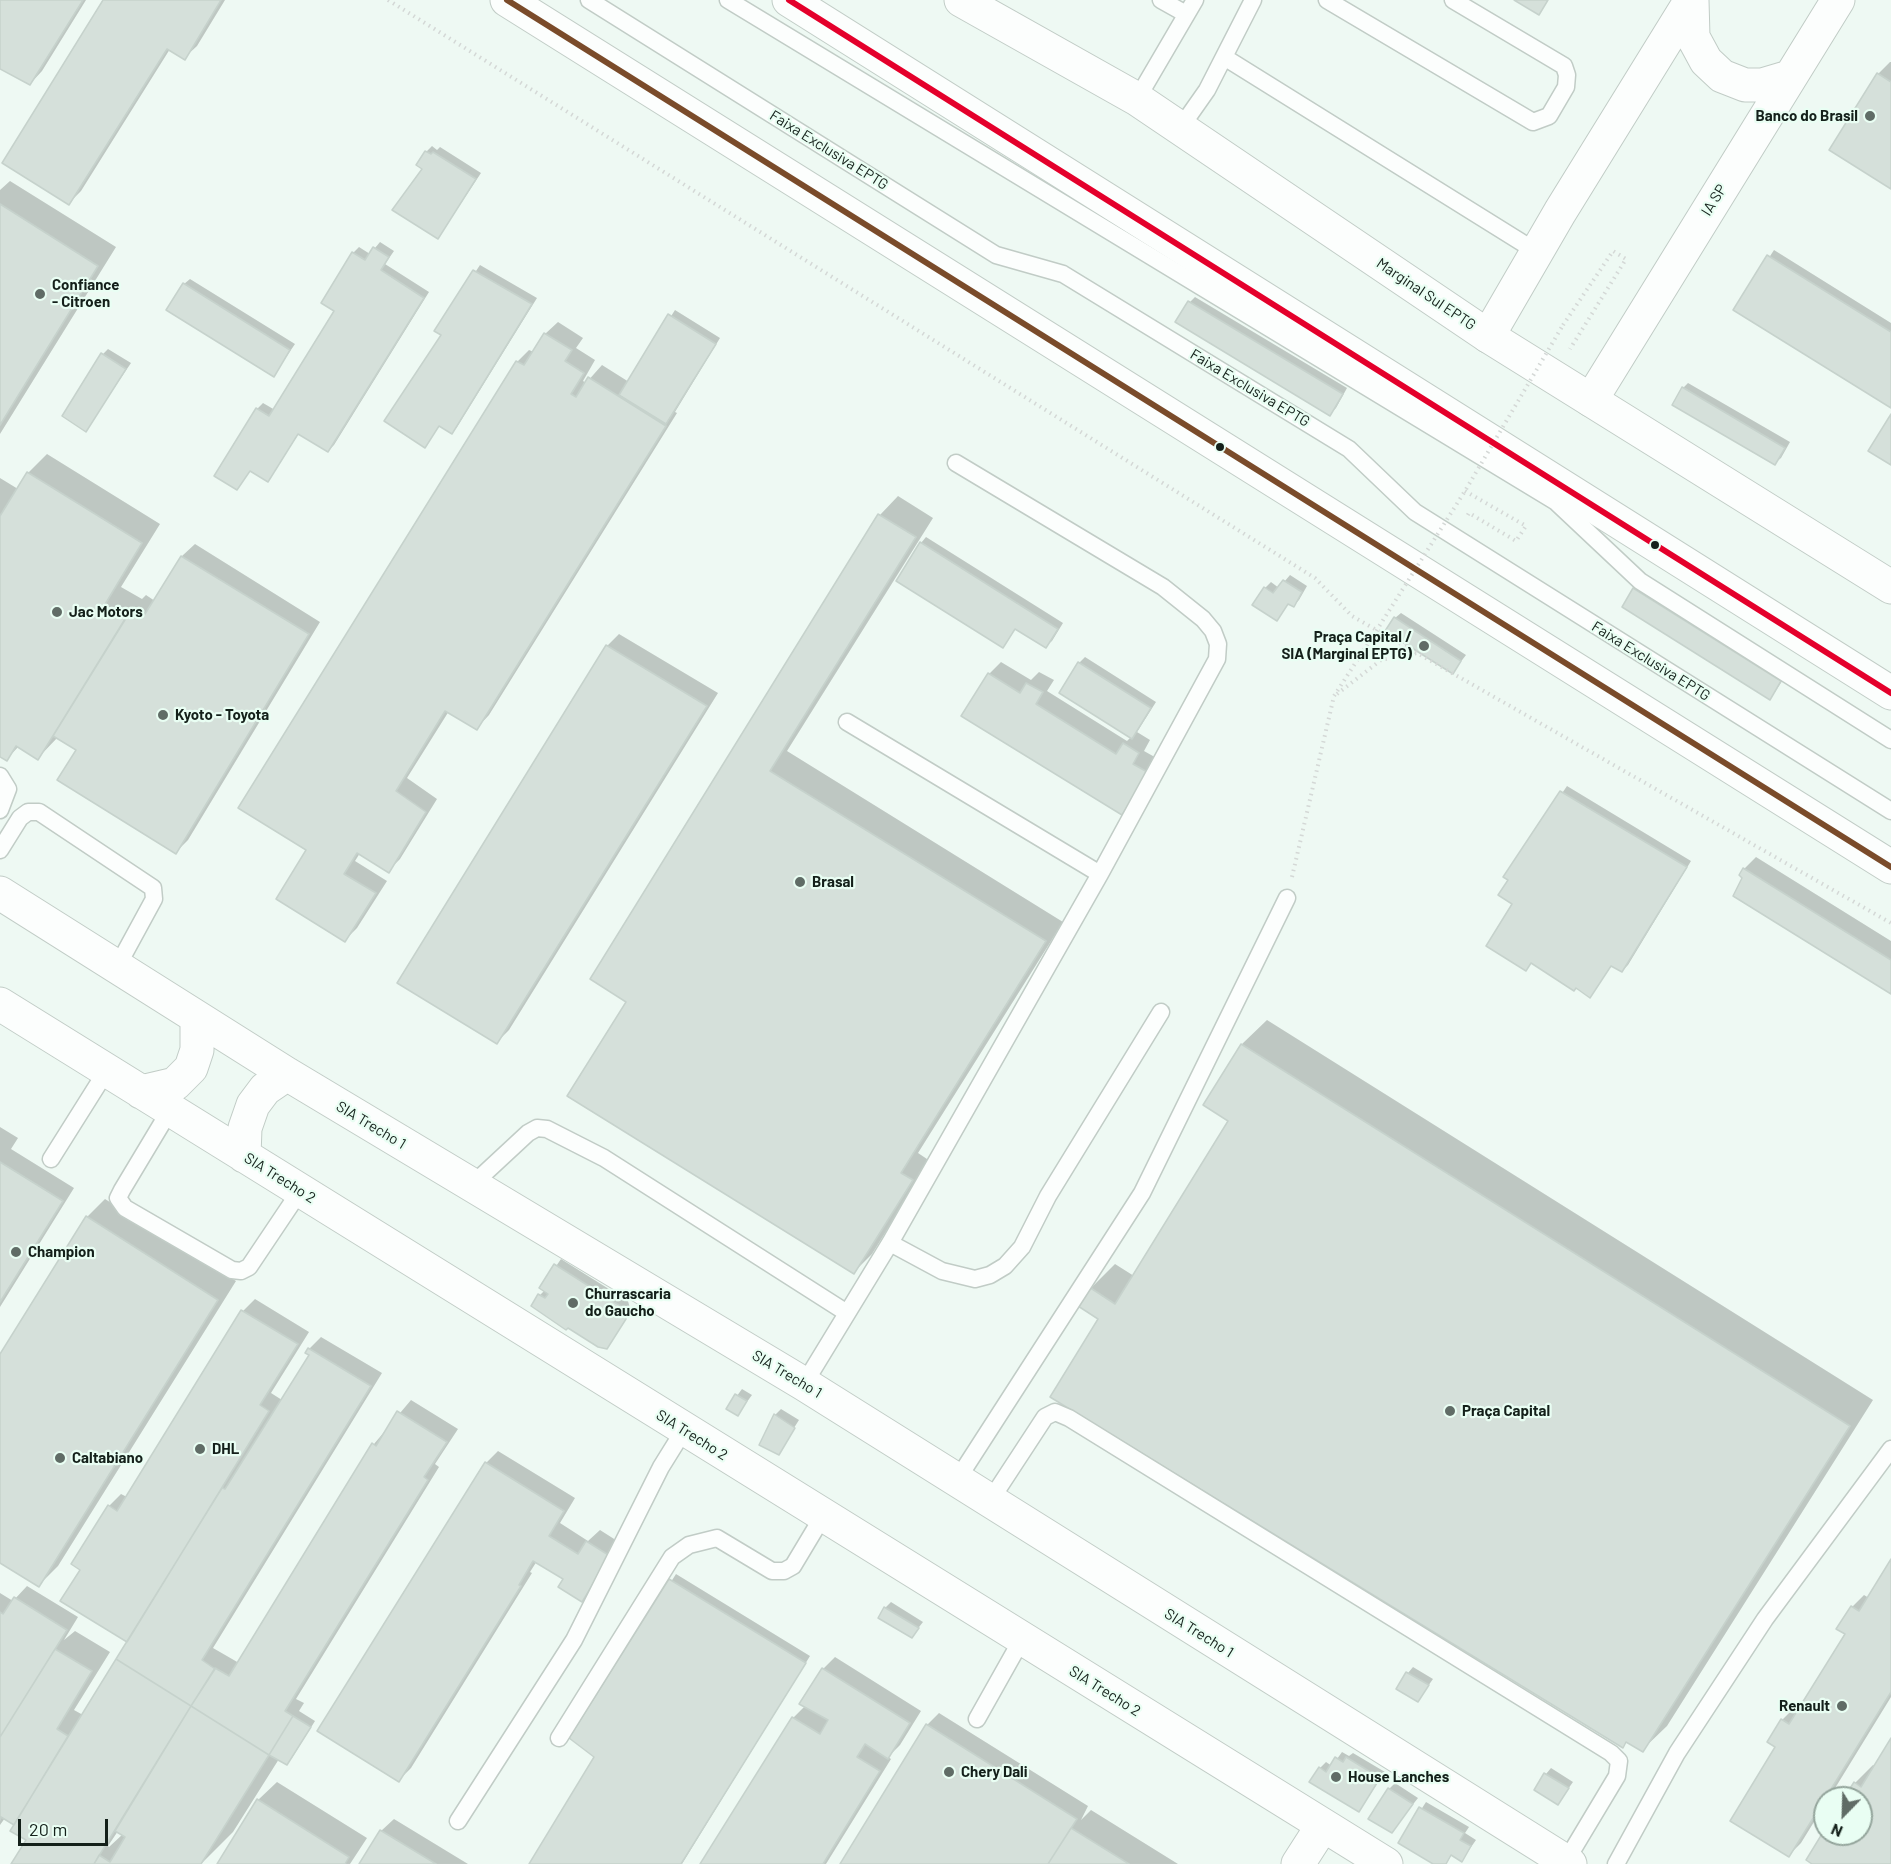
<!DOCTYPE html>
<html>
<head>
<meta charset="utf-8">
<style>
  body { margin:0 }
  #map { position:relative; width:1891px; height:1864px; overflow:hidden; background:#eef9f3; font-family:Barlow,sans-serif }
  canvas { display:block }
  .north { position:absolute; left:1813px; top:1786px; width:60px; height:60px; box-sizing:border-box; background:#e9fef3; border:2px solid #94a59c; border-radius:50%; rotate:203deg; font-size:16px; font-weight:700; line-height:24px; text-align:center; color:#14201a }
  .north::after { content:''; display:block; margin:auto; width:21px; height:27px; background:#606c66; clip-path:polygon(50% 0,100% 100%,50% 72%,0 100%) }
  .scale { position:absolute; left:18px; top:1819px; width:90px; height:27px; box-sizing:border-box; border:3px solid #14201a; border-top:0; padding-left:8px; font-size:18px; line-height:21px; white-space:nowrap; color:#14201a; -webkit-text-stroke:4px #e9fef3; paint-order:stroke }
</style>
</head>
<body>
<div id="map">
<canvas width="1891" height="1864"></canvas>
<div class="north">N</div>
<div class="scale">20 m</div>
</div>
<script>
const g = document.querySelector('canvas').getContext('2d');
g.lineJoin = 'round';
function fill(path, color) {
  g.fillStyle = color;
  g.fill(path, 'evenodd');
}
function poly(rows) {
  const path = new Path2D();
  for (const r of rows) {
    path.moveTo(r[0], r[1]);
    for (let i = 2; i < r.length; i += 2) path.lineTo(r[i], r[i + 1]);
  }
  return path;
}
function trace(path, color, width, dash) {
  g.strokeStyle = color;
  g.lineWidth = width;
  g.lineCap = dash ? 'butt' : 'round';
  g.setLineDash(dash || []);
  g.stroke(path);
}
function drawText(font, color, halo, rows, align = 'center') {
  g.font = font + ' Barlow,sans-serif';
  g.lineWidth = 4.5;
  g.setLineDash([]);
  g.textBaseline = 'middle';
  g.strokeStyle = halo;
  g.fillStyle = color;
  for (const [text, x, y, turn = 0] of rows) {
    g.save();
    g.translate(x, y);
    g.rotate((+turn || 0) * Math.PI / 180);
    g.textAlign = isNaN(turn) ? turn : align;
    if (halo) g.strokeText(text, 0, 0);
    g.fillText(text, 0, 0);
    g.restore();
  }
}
fill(poly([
  [0,0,86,0,42,71,30,84,0,67],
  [105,0,225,0,197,46,184,58,170,49,81,191,69,203],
  [1890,62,1891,62,1891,187,1878,74],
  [432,146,437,150,440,147,481,173,438,238,424,168,426,152],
  [10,181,116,247,0,434,0,190],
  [380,242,394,251,385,264,429,292,334,445,328,451,299,433,268,480,251,470,237,488,216,476,257,409,263,403,275,410,336,311,353,253,359,247,370,254],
  [1774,250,1891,323,1891,407,1735,310],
  [480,265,537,298,457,427,452,432,440,425,424,446,443,335,436,331],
  [190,279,295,344,274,375,184,284],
  [1195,297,1347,388,1336,408,1330,414,1190,302],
  [675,310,720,338,675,412,677,413,489,715,477,728,449,711,407,778,437,799,400,859,388,871,360,853,355,861,387,881,357,928,345,940,308,850,517,362,529,350,534,352,545,334,558,322,583,338,576,348,595,360,583,381,586,383,602,365,629,382],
  [108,349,131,363,86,430,103,354],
  [1688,383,1790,442,1781,458,1775,463,1683,388],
  [47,454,160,524,121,587,142,599,146,595,155,601,182,556,195,544,320,622,188,840,176,852,78,750,58,737,38,758,19,746,7,759,0,755,0,478,18,489,28,473],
  [898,496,933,518,787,751,1063,922,918,1153,930,1161,872,1254,854,1272,628,1002,592,979,880,515],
  [926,537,1063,623,1052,641,1046,646,1016,628,1003,646,921,543],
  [1290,575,1307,586,1299,600,1294,605,1289,603,1276,619,1265,588,1271,582,1279,588],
  [1640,584,1786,675,1775,692,1770,698,1634,589],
  [1401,613,1466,655,1453,672,1395,618],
  [619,634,718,693,509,1030,496,1043,607,646],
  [1085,657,1156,702,1137,732,1150,740,1144,751,1160,760,1134,801,1122,813,989,674,1001,662,1031,680,1039,672,1054,680,1047,691,1127,741,1131,737,1079,663],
  [1567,786,1691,861,1628,965,1622,971,1612,965,1590,996,1532,962,1526,969,1510,880,1505,877],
  [1756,857,1891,941,1891,993,1744,877,1744,869],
  [1267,1020,1873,1400,1667,1726,1642,1750,1628,1741,1622,1746,1091,1288,1115,1264,1134,1276,1230,1120,1205,1105,1242,1044],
  [0,1127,18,1138,11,1149,74,1188,0,1307],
  [105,1199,236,1281,58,1566,39,1585,0,1561,0,1357,87,1217],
  [561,1259,628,1301,631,1312,606,1347,540,1295,545,1290,541,1288],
  [255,1299,309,1332,271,1393,282,1400,311,1354,309,1349,321,1337,382,1373,213,1648,239,1663,374,1444,411,1400,458,1429,435,1464,439,1467,296,1699,304,1703,299,1711,315,1721,292,1758,287,1763,279,1759,233,1832,201,1864,13,1864,28,1840,19,1819,5,1818,0,1825,0,1593,13,1601,27,1586,78,1617,64,1640,75,1631,110,1652,74,1710,83,1715,129,1642,82,1569,109,1506,121,1494,127,1497,243,1311],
  [118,1831,123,1834,109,1847,108,1846],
  [742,1389,752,1395,738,1414,728,1408],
  [781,1409,799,1420,778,1453,775,1415],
  [498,1451,575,1498,560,1523,588,1541,600,1530,622,1544,594,1588,582,1600,565,1579,537,1561,530,1572,532,1573,411,1768,399,1780,486,1463],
  [1891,1562,1891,1697,1829,1798,1825,1798,1825,1804,1801,1843,1789,1855,1778,1747,1782,1720,1794,1708,1799,1711,1847,1634,1852,1607,1864,1595,1869,1598],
  [676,1574,810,1656,682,1864,530,1864,596,1757,571,1738],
  [891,1602,923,1622,912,1636,885,1608],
  [835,1657,921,1711,900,1745,888,1757,891,1759,826,1864,702,1864,793,1718,805,1706,823,1669],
  [1413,1667,1433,1679,1418,1700,1408,1673],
  [939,1713,1088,1806,1081,1820,1091,1810,1178,1864,841,1864,927,1725],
  [1891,1742,1891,1864,1815,1864,1825,1832,1861,1834,1861,1798,1846,1798,1855,1783,1873,1765,1876,1766],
  [1342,1752,1349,1756,1353,1753,1385,1772,1359,1811,1320,1768,1326,1762,1332,1766],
  [1551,1768,1573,1782,1558,1803,1546,1774],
  [277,1782,367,1838,350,1864,219,1864,258,1800],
  [1395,1783,1418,1798,1392,1831,1389,1789],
  [1426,1802,1469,1827,1465,1833,1476,1840,1462,1860,1452,1854,1446,1864,1436,1864,1400,1842],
  [394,1819,468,1864,361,1864,381,1831]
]), '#0003');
const building = poly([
  [0,0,83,0,30,85,0,69,0,0],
  [103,0,221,0,185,60,167,49,69,205,2,163,103,0],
  [1514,0,1548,0,1539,15,1514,0],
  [1877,73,1891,82,1891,189,1829,150,1877,73],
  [425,151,431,154,433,152,476,179,438,239,392,210,422,169,416,165,425,151],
  [0,204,98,266,0,425,0,204],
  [373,247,389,257,381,270,424,298,328,452,298,434,268,482,250,471,237,490,214,476,256,408,269,416,334,311,321,303,352,252,365,260,373,247],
  [1767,255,1891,332,1891,408,1733,310,1767,255],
  [473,270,532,304,452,434,439,426,425,448,384,421,441,335,434,331,473,270],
  [183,283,290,350,274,377,166,310,183,283],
  [1188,301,1343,394,1330,416,1175,322,1188,301],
  [668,314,716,344,666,424,619,395,668,314],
  [544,333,572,350,565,361,584,373,571,394,576,397,588,377,666,426,477,730,445,711,396,791,426,812,389,873,357,853,344,874,376,893,345,942,276,899,306,850,238,808,516,361,524,365,544,333],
  [101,353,126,369,86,432,62,416,101,353],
  [1682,387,1785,448,1775,465,1672,405,1682,387],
  [1891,414,1891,465,1868,451,1891,414],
  [27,472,142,543,104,606,125,619,38,760,16,746,7,761,0,757,0,516,27,472],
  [878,514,916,537,770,771,1046,941,901,1173,913,1180,854,1274,567,1096,626,1002,590,979,878,514],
  [920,542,1058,629,1046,648,1015,629,1003,648,896,581,920,542],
  [181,556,309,634,176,854,57,780,76,750,53,736,133,607,145,614,181,556],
  [1283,580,1302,592,1294,607,1288,604,1277,621,1252,605,1264,587,1273,593,1283,580],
  [1633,588,1781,681,1770,700,1622,607,1633,588],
  [1394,617,1461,661,1453,674,1385,631,1394,617],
  [606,645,707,706,497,1044,397,983,606,645],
  [1078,662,1151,708,1132,739,1059,693,1078,662],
  [988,673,1020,693,1026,683,1043,692,1036,704,1116,754,1123,743,1139,753,1133,764,1149,773,1122,815,961,716,988,673],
  [1560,791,1687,867,1622,972,1611,966,1590,998,1576,988,1574,991,1531,963,1526,971,1486,946,1512,904,1498,895,1508,880,1503,877,1560,791],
  [1743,868,1891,960,1891,994,1733,896,1742,878,1739,875,1743,868],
  [1241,1044,1850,1426,1643,1752,1626,1742,1623,1748,1050,1397,1098,1319,1078,1306,1089,1287,1115,1304,1228,1121,1203,1105,1241,1044],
  [0,1162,63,1201,0,1302,0,1162],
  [86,1216,218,1300,39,1587,0,1563,0,1354,86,1216],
  [554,1264,622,1307,626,1319,607,1349,598,1347,568,1328,566,1330,531,1306,538,1294,545,1298,548,1294,539,1288,554,1264],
  [241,1310,298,1344,260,1405,269,1411,127,1642,60,1601,80,1570,71,1564,108,1505,117,1511,241,1310],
  [308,1348,371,1386,202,1660,215,1669,191,1706,116,1659,222,1488,225,1489,309,1355,305,1353,308,1348],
  [735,1394,747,1401,738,1416,726,1409,735,1394],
  [397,1411,447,1442,424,1477,428,1480,285,1711,293,1716,269,1755,191,1706,215,1668,229,1676,372,1443,376,1446,397,1411],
  [774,1414,795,1428,779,1455,759,1445,774,1414],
  [485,1462,564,1511,549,1536,578,1554,586,1541,610,1556,582,1602,558,1587,563,1579,533,1561,519,1585,521,1586,399,1782,317,1731,485,1462],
  [1891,1559,1891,1692,1789,1857,1730,1821,1775,1747,1767,1742,1781,1719,1789,1724,1845,1634,1836,1629,1851,1606,1859,1611,1891,1559],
  [669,1579,806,1663,681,1864,529,1864,594,1757,569,1738,669,1579],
  [14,1597,67,1630,0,1737,0,1612,3,1614,14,1597],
  [884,1607,919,1628,912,1638,878,1618,884,1607],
  [55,1649,92,1671,57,1729,68,1736,14,1825,1,1817,0,1820,0,1737,55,1649],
  [116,1659,191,1706,94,1864,11,1864,26,1840,10,1831,116,1659],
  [822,1668,910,1723,888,1759,865,1744,857,1757,880,1771,823,1864,700,1864,792,1717,820,1734,828,1720,799,1704,822,1668],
  [1406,1672,1429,1685,1418,1702,1396,1689,1406,1672],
  [191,1706,269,1755,201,1864,94,1864,99,1855,110,1862,125,1837,115,1831,191,1706],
  [293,1716,311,1727,287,1765,269,1755,293,1716],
  [926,1724,1077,1819,1048,1864,840,1864,926,1724],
  [1891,1738,1891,1864,1812,1864,1806,1860,1825,1829,1825,1834,1861,1834,1861,1798,1844,1798,1854,1782,1861,1787,1891,1738],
  [1335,1757,1343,1762,1346,1757,1380,1778,1359,1812,1309,1782,1319,1767,1326,1772,1335,1757],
  [1544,1773,1569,1788,1558,1805,1534,1790,1544,1773],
  [1388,1788,1413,1804,1392,1833,1368,1819,1388,1788],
  [257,1799,349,1857,345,1864,217,1864,257,1799],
  [1419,1807,1464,1833,1460,1840,1471,1846,1462,1862,1451,1855,1446,1864,1433,1864,1398,1843,1419,1807],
  [1071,1828,1129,1864,1048,1864,1071,1828],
  [380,1830,436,1864,359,1864,380,1830]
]);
fill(building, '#d5e0da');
trace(building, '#c6d2cc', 1.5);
const lane = poly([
  [589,0,996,255,1063,274,1349,449,1415,512,1891,811],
  [728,0,1556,502,1640,581,1891,740],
  [1161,0,1186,14],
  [1327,0,1533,122,1549,116,1566,87,1567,75,1564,66,1453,0],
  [1224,57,1537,252],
  [1137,99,1195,0],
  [1181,127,1207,90,1253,0],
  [847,722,1100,874],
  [0,776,8,789,0,810],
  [0,850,20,818,28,812,39,812,153,888,154,899,117,967],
  [170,1110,122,1190,118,1198,125,1208,232,1270,241,1271,249,1267,300,1191],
  [51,1159,107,1070],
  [472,1185,528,1133,537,1128,547,1129,604,1158,847,1313],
  [890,1243,942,1271,975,1279,990,1275,1005,1266,1022,1247,1048,1196,1161,1012],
  [804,1384,890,1243,1100,874,1217,659,1218,644,1213,631,1203,619,1163,587,956,463],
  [957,1480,1142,1193,1287,898],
  [990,1501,1045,1417,1055,1412,1069,1418,1611,1753,1619,1761,1617,1776,1566,1861],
  [977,1719,1022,1639],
  [559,1738,672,1557,689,1545,717,1538,772,1571,784,1571,793,1566,823,1516],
  [458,1821,574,1640,661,1467,684,1430],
  [1616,1864,1677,1753,1765,1619,1891,1449]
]);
const secondary = poly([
  [1692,0,1693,37,1706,61,1722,76,1745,85,1762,85,1789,77],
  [1488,336,1560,212,1691,0],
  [1591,400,1838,0],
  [0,893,287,1074,804,1384,1570,1864],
  [0,1004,1386,1864],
  [141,1092,175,1084,191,1068,197,1050,197,1018],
  [244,1156,245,1128,253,1105,265,1089,287,1074],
  [1298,1864,1323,1825]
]);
const primary = poly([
  [961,0,1137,99,1488,336,1891,587]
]);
const highway = poly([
  [507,0,1891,867],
  [789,0,1891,693]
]);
trace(lane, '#c1ccc6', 19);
trace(secondary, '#c1ccc6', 35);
trace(primary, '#c1ccc6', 35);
trace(highway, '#c1ccc6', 35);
trace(poly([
  [388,0,1315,578,1352,616,1891,923],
  [1563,325,1613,251,1626,259,1570,349],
  [1465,491,1526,526,1516,541,1469,513,1466,518],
  [1337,694,1381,660,1417,653],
  [1292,877,1334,696,1373,636]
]), '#d4d8d6', 4, [1.5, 4.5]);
trace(lane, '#fcfefd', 16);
trace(secondary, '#fcfefd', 33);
trace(primary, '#fcfefd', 33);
trace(highway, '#fcfefd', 33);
trace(poly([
  [1373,636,1465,491,1563,325]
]), '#d4d8d6', 4, [1.5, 4.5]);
trace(poly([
  [789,0,1891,693]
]), '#e4002b', 6);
trace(poly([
  [507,0,1891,867]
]), '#7a4b2a', 6);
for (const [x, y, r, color] of [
  [1870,116,6,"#606c66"],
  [40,294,6,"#606c66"],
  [1220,447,5,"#14201a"],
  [1655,545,5,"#14201a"],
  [57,612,6,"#606c66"],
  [1424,646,6,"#606c66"],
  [163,715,6,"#606c66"],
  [800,882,6,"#606c66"],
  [16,1252,6,"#606c66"],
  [573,1303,6,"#606c66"],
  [1450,1411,6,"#606c66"],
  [200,1449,6,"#606c66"],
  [60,1458,6,"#606c66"],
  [1842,1706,6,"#606c66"],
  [949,1772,6,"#606c66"],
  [1336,1777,6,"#606c66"]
]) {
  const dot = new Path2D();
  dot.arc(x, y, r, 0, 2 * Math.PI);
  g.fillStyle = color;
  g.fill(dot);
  trace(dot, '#e9fef3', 2);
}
drawText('bold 15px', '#14201a', '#e9fef3', [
  ["Banco do Brasil",1858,116,"right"],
  ["Confiance",52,285],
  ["- Citroen",52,302],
  ["Jac Motors",69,612],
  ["Praça Capital /",1412,637,"right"],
  ["SIA (Marginal EPTG)",1412,654,"right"],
  ["Kyoto - Toyota",175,715],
  ["Brasal",812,882],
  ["Champion",28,1252],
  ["Churrascaria",585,1294],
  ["do Gaucho",585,1311],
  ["Praça Capital",1462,1411],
  ["DHL",212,1449],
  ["Caltabiano",72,1458],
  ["Renault",1830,1706,"right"],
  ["Chery Dali",961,1772],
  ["House Lanches",1348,1777]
], 'left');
drawText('15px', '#14201a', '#e9fef3', [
  ["Faixa Exclusiva EPTG",829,150,32],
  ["IA SP",1714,200,-58],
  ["Marginal Sul EPTG",1426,294,34],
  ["Faixa Exclusiva EPTG",1250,388,31],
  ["Faixa Exclusiva EPTG",1651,661,32],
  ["SIA Trecho 1",371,1125,31],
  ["SIA Trecho 2",280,1178,32],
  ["SIA Trecho 1",787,1374,31],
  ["SIA Trecho 2",692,1435,32],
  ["SIA Trecho 1",1199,1633,32],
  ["SIA Trecho 2",1105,1691,32]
]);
</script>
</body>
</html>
